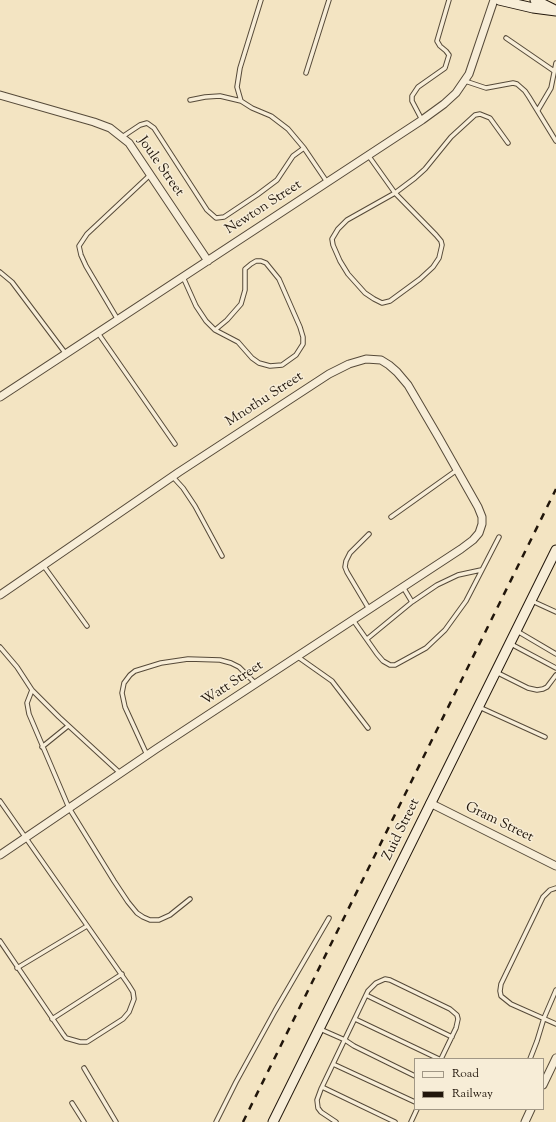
<!DOCTYPE html>
<html>
<head>
<meta charset="utf-8">
<style>
  body { margin:0 }
  #map { position:relative; width:556px; height:1122px; overflow:hidden; background:#f3e4c2; font-family:"Sorts Mill Goudy",serif }
  canvas { display:block }
  .legend { position:absolute; left:414px; top:1058px; width:130px; height:52px; box-sizing:border-box; background:#f7edd7; border:1px solid #a19785; margin:0; padding:5px 7px; list-style:none; font-size:12px; color:#21160b }
  .legend li { display:flex; align-items:center; gap:8px; height:20px }
  .legend b { width:20px; border:1px solid #a19785 }
</style>
</head>
<body>
<div id="map">
<canvas width="556" height="1122"></canvas>
<ul class="legend">
<li><b style="height:5px;background:#f7edd7"></b>Road</li>
<li><b style="height:5px;background:#21160b"></b>Railway</li>
</ul>
</div>
<script>
const g = document.querySelector('canvas').getContext('2d');
g.lineJoin = 'round';
function poly(rows) {
  const path = new Path2D();
  for (const r of rows) {
    path.moveTo(r[0], r[1]);
    for (let i = 2; i < r.length; i += 2) path.lineTo(r[i], r[i + 1]);
  }
  return path;
}
function trace(path, color, width, dash) {
  g.strokeStyle = color;
  g.lineWidth = width;
  g.lineCap = dash ? 'butt' : 'round';
  g.setLineDash(dash || []);
  g.stroke(path);
}
function drawText(font, color, halo, rows, align = 'center') {
  g.font = font + ' "Sorts Mill Goudy",serif';
  g.lineWidth = 3;
  g.setLineDash([]);
  g.textBaseline = 'middle';
  g.strokeStyle = halo;
  g.fillStyle = color;
  for (const [text, x, y, turn = 0] of rows) {
    g.save();
    g.translate(x, y);
    g.rotate((+turn || 0) * Math.PI / 180);
    g.textAlign = isNaN(turn) ? turn : align;
    if (halo) g.strokeText(text, 0, 0);
    g.fillText(text, 0, 0);
    g.restore();
  }
}
const lane = poly([
  [261,0,240,68,237,87,241,101,252,108,271,116,288,129,304,148,327,182],
  [506,38,554,71],
  [306,73,329,0],
  [465,81,486,88,513,83,517,84,525,91,529,97,556,141],
  [190,100,205,97,220,96,241,101],
  [538,110,551,88,556,63],
  [422,120,412,101,412,96,418,87,445,68,449,55,446,51,440,46,437,41,449,0],
  [122,137,140,125,147,123,154,128,207,210,216,218,224,217,257,195,277,180,293,156,304,148],
  [368,155,395,193,436,235,441,241,442,245,439,258,433,267,420,279,390,301,382,303,374,299,365,293,348,274,340,261,333,245,332,239,338,229,347,220,395,193,415,178,425,169,451,137,475,115,480,114,490,118,508,143],
  [0,272,12,282,66,354],
  [183,277,196,306,206,321,215,330,238,342,252,358,259,363,270,366,282,365,296,355,303,344,303,337,300,327,279,279,266,263,261,261,256,261,251,264,245,269,245,290,241,304,227,320,215,330],
  [118,320,86,266,81,255,79,246,87,234,150,175],
  [98,333,175,444],
  [172,476,183,488,195,506,222,556],
  [391,517,457,470],
  [43,565,87,626],
  [403,587,412,602],
  [532,601,556,612],
  [369,609,347,572,345,567,346,561,350,553,369,534],
  [353,620,377,654,383,661,390,665,395,665,426,648,445,630,466,601,499,537],
  [517,631,556,654],
  [367,639,412,602,437,585,458,575,481,570],
  [511,644,556,668],
  [0,647,17,667,32,690,59,717,120,773],
  [298,657,332,681,368,728],
  [496,672,528,688,537,690,543,689,547,687,556,675],
  [32,690,27,703,29,714,69,808,114,881,128,902,137,913,143,917,150,920,159,920,170,915,190,899],
  [479,707,545,737],
  [42,747,68,726],
  [147,755,125,707,122,693,124,683,130,675,135,671,161,663,188,659,220,660,231,663,239,667,255,683],
  [0,801,128,984,133,992,134,999,129,1012,123,1019,87,1042,80,1042,66,1038,63,1034,0,941],
  [556,888,550,890,543,897,501,984,500,991,501,996,511,1004,556,1024],
  [17,968,87,926],
  [366,995,452,1037],
  [52,1019,122,974],
  [355,1019,439,1059],
  [320,1029,345,1040,354,1046,415,1076],
  [530,1059,537,1041,544,1018,556,990],
  [333,1064,415,1102],
  [84,1068,116,1122],
  [322,1087,395,1122],
  [72,1103,84,1122],
  [216,1122,236,1082,275,1011,329,918],
  [336,1122,321,1112,318,1108,317,1100,321,1089,368,991,376,983,385,979,390,980,450,1009,457,1015,458,1019,456,1028,441,1059],
  [411,1122,417,1109]
]);
const street = poly([
  [0,95,94,122,110,128,129,143,208,261],
  [0,397,422,120,444,104,456,93,469,74,494,0],
  [0,595,179,472,329,374,349,364,366,359,381,360,389,365,397,372,408,385,439,438,478,507,482,517,482,524,479,533,473,540,461,549,156,749,0,855],
  [430,803,556,866],
  [543,1085,556,1058],
  [525,1122,531,1109]
]);
const secondary = poly([
  [499,0,533,8,556,11],
  [535,0,553,9],
  [273,1122,556,550]
]);
trace(lane, '#564a39', 5.5);
trace(street, '#564a39', 9);
trace(secondary, '#21160b', 11);
trace(lane, '#f7edd7', 3.5);
trace(street, '#f7edd7', 7);
trace(secondary, '#f7edd7', 9);
trace(poly([
  [243,1122,556,489]
]), '#21160b', 2.5, [7, 7]);
drawText('14px', '#21160b', '#f7edd7', [
  ["Joule Street",160,167,55],
  ["Newton Street",264,208,-33],
  ["Mnothu Street",265,400,-33],
  ["Watt Street",233,684,-33],
  ["Gram Street",499,823,26],
  ["Zuid Street",402,830,-64]
]);
</script>
</body>
</html>
